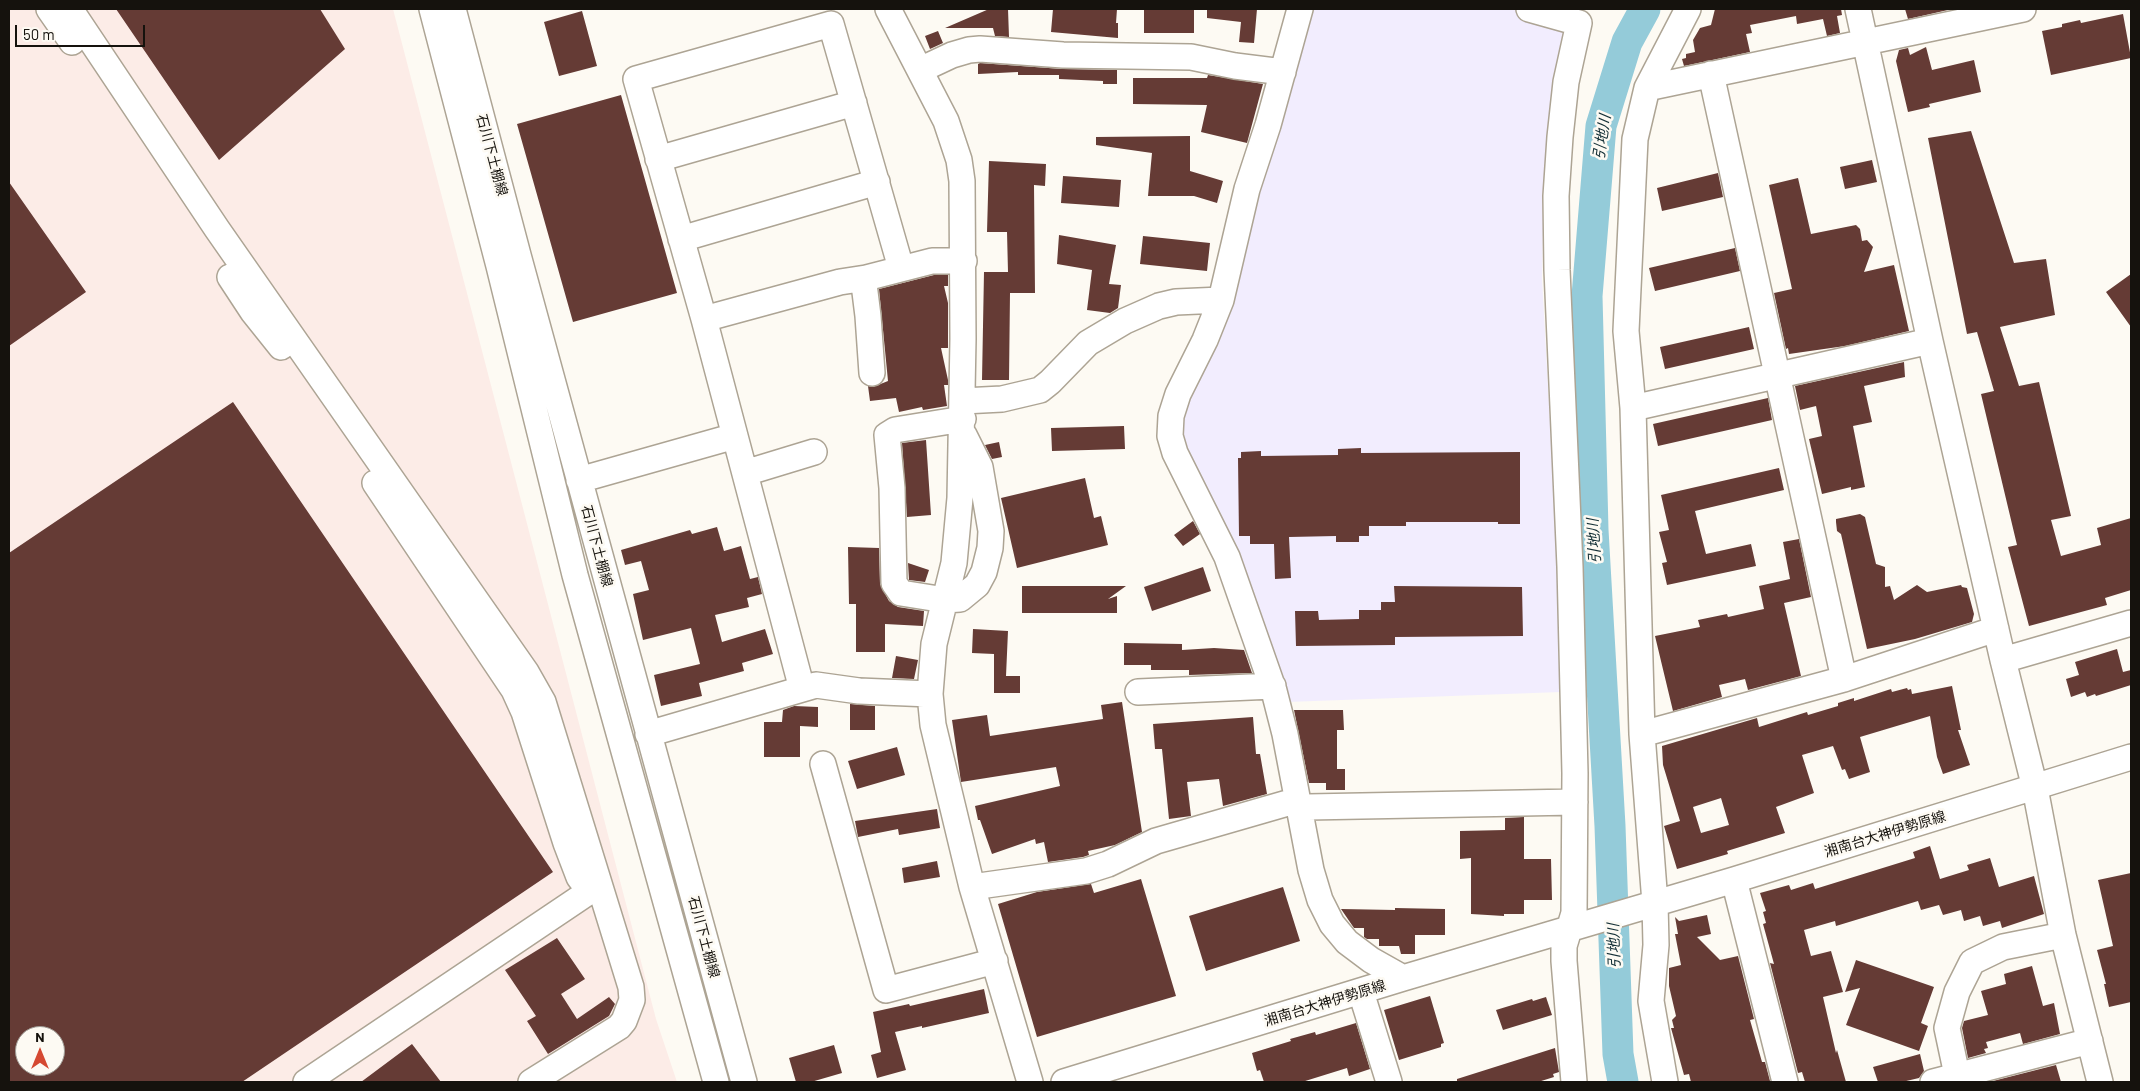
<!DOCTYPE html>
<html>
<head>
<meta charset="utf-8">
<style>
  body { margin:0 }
  #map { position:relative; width:2140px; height:1091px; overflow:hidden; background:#fdfaf3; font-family:Barlow,sans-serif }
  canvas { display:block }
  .frame { position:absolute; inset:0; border:10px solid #15120d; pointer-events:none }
  .north { position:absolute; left:15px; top:1026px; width:50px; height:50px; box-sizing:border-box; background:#fdfaf3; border:1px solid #a09d97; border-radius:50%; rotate:0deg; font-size:14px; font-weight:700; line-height:20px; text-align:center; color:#15120d }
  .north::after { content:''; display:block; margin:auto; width:18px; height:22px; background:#d54932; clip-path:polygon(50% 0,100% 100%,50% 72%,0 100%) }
  .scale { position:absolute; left:15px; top:25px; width:130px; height:22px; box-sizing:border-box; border:2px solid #15120d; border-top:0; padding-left:6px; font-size:15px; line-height:18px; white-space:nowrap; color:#15120d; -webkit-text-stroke:4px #fdfaf3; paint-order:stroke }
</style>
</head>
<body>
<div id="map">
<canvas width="2140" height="1091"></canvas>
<div class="frame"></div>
<div class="north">N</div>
<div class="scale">50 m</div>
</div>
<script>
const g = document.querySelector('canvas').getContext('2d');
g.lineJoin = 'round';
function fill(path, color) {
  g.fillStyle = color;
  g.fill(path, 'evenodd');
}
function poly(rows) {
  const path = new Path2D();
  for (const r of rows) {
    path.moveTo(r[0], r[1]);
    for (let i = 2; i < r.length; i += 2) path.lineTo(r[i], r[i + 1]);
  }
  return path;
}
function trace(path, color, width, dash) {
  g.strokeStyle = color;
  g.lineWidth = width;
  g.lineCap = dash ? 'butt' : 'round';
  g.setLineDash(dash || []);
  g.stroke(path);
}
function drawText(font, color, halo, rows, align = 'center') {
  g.font = font + ' Barlow,"Noto Sans JP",sans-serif';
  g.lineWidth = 5;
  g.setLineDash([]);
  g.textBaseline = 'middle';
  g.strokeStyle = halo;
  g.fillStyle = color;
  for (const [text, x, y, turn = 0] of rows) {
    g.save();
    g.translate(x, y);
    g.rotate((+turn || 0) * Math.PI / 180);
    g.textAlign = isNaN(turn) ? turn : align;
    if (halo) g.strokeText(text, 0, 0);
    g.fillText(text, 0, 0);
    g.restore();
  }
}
fill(poly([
  [9,9,393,9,656,1019,677,1082,9,1082],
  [25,1036,55,1036,55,1066,25,1066]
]), '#fcece7');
fill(poly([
  [1305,9,1511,9,1570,24,1552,125,1543,226,1542,279,1558,565,1561,692,1287,702,1176,436]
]), '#f2edfe');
trace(poly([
  [1623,1082,1618,1054,1610,826,1593,530,1587,296,1601,126,1627,42,1645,9]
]), '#94cbd9', 31);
fill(poly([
  [116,9,320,9,345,49,219,160],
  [989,9,1008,9,1009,37,995,36,993,28,945,28],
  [1053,9,1117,9,1116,23,1118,23,1118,38,1051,32],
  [1144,9,1194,9,1194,33,1144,33],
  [1207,9,1257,9,1254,43,1239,42,1241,22,1207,18],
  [1715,9,1841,9,1842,15,1837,16,1840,33,1827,36,1823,19,1797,24,1796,16,1750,25,1752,33,1746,34,1750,52,1684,66,1682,59,1686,58,1686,54,1695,52,1693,40,1700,28,1711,25],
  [1905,9,1948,9,1948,10,1908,19],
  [582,11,597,66,559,76,544,22],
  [2123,14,2131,58,2051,75,2042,31,2062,27,2062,24,2080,20,2081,23],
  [938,31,943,43,930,49,925,36],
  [1926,47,1932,70,1974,60,1981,92,1929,104,1930,107,1908,112,1896,61,1899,50,1908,48,1910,55],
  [980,63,1062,69,1117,70,1117,84,1103,84,1103,81,1059,79,1059,75,1018,75,1018,72,978,74,978,64],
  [1208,75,1263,84,1247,143,1201,132,1207,105,1133,104,1133,78,1207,78],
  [621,95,677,293,573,322,517,124],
  [1971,131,2014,263,2046,259,2055,315,2000,327,2019,386,2039,382,2071,516,2051,520,2061,556,2101,545,2097,528,2131,518,2131,590,2105,598,2107,605,2029,626,2008,547,2017,545,1981,394,1994,391,1977,332,1967,334,1928,138],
  [1190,136,1190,171,1223,181,1217,203,1194,196,1148,196,1152,153,1096,145,1096,137],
  [1872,160,1877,182,1845,189,1840,167],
  [989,161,1046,164,1045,186,1034,185,1035,293,1010,293,1009,380,982,380,984,272,1008,272,1007,232,987,232],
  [1718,173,1723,197,1662,211,1657,188],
  [1063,176,1121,180,1119,207,1061,203],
  [1798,178,1811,234,1856,225,1860,229,1862,241,1867,240,1873,247,1864,272,1894,265,1909,331,1845,346,1789,354,1788,348,1786,349,1774,293,1792,289,1769,185],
  [9,182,86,292,9,346],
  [1059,235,1116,245,1109,284,1121,285,1118,308,1110,313,1087,310,1092,270,1057,264],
  [1143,236,1210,243,1207,271,1140,264],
  [1735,248,1740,271,1655,291,1649,268],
  [2131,274,2131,327,2106,292],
  [934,275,948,275,948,286,944,286,948,303,948,348,941,348,948,380,948,385,944,385,947,406,923,410,922,407,899,412,896,398,870,401,868,386,873,387,888,381,879,289],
  [1749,327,1754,349,1665,369,1660,347],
  [1904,362,1905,377,1864,386,1872,422,1853,426,1865,487,1851,490,1851,487,1822,494,1809,439,1822,436,1816,406,1800,410,1795,386],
  [1768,398,1772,420,1658,446,1653,424],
  [233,402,553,872,242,1082,9,1082,9,553],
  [25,1036,55,1036,55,1066,25,1066],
  [1124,426,1125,449,1052,451,1051,428],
  [926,440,931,515,907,517,902,443],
  [999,442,1002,457,992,459,985,445],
  [1361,448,1361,453,1520,452,1520,524,1498,524,1498,522,1406,522,1406,526,1369,526,1369,536,1359,536,1359,542,1336,542,1336,536,1289,537,1291,578,1275,579,1274,544,1250,544,1250,536,1239,536,1238,458,1241,458,1241,452,1261,451,1261,456,1338,455,1338,449],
  [1779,468,1784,490,1695,511,1706,554,1751,544,1756,566,1667,585,1662,563,1667,562,1659,532,1669,530,1661,495],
  [1085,478,1094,518,1101,516,1108,545,1017,568,1001,498],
  [1860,514,1865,517,1876,564,1885,567,1885,587,1890,586,1894,600,1917,585,1927,592,1961,585,1962,587,1967,588,1974,614,1972,622,1915,639,1867,649,1841,534,1837,531,1836,522,1836,519],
  [1193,521,1200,534,1183,546,1174,535],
  [717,527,724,551,741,546,750,579,758,577,762,594,747,598,749,607,715,615,722,642,765,629,773,654,742,663,744,671,699,683,702,696,661,706,654,675,700,664,691,628,643,640,633,594,649,590,641,561,625,565,621,550,690,530,692,534],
  [1799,539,1811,597,1784,603,1801,676,1748,690,1745,679,1719,685,1722,697,1673,711,1655,636,1700,627,1698,620,1727,614,1728,617,1764,609,1759,586,1790,579,1783,542],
  [848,547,879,548,880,584,889,601,898,607,924,611,923,626,885,624,885,652,856,652,856,604,849,604],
  [908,563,929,570,925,582,909,580],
  [1203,567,1211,591,1152,611,1144,587],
  [1022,586,1126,586,1108,599,1117,596,1117,613,1022,613],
  [1394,586,1522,587,1523,636,1395,637,1395,645,1296,646,1295,611,1318,611,1319,620,1359,619,1359,610,1381,610,1381,602,1395,602],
  [973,629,1008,631,1006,676,1020,676,1020,693,994,693,994,654,972,653],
  [1124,643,1182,644,1182,650,1214,648,1244,650,1252,673,1189,675,1189,670,1151,670,1151,665,1124,665],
  [2117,649,2123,672,2131,670,2131,685,2096,696,2095,694,2087,697,2085,692,2071,697,2066,679,2079,675,2075,662],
  [896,656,918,660,914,679,892,678],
  [1952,686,1961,730,1958,730,1970,765,1943,774,1937,757,1930,716,1860,737,1870,772,1849,779,1845,769,1842,770,1833,746,1802,755,1814,793,1776,807,1785,833,1727,851,1728,854,1677,869,1664,826,1680,821,1663,765,1662,746,1757,718,1759,727,1807,712,1808,715,1838,706,1838,703,1854,698,1854,701,1891,689,1892,692,1907,688,1908,690,1911,689,1912,694],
  [1721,798,1729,825,1701,833,1693,807],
  [1122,702,1142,832,1115,845,1088,851,1089,855,1083,857,1048,862,1044,842,1036,844,1035,839,992,854,980,820,978,820,975,806,1060,786,1056,767,961,782,952,720,987,715,990,736,1103,719,1101,705],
  [850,704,875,706,875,730,850,730],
  [794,706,818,707,818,727,800,726,800,757,764,757,764,722,782,722,783,710],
  [1294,710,1343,710,1344,730,1337,730,1337,769,1345,769,1345,790,1326,790,1326,783,1309,783],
  [1253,717,1256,754,1260,754,1267,794,1223,806,1219,779,1187,782,1191,816,1169,819,1162,749,1155,749,1153,724],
  [897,747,905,775,857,789,848,761],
  [937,809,940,828,899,835,898,829,858,837,855,821],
  [1524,817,1524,859,1551,859,1552,900,1524,900,1524,914,1504,914,1504,916,1471,914,1471,858,1460,859,1460,831,1505,830,1505,818],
  [1930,846,1940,879,1969,870,1967,865,1990,858,1999,887,2034,876,2044,914,2002,928,2000,921,1983,926,1980,916,1964,921,1961,910,1943,915,1939,905,1921,910,1918,901,1836,926,1835,921,1804,930,1811,956,1831,951,1843,992,1823,997,1836,1053,1837,1050,1846,1082,1805,1082,1802,1072,1798,1073,1770,963,1774,964,1763,924,1766,923,1763,912,1766,911,1760,893,1789,885,1791,890,1813,883,1815,889,1915,858,1913,852],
  [937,861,940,877,904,883,902,868],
  [2131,873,2131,1002,2109,1007,2104,984,2106,984,2097,950,2113,946,2098,880],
  [1141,879,1176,996,1037,1037,998,904,1037,892,1091,884,1094,893],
  [1283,887,1300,941,1206,971,1189,916],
  [1395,908,1445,909,1445,935,1415,935,1415,954,1401,954,1399,946,1379,946,1379,939,1367,939,1364,937,1364,928,1354,928,1341,909,1395,910],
  [1707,915,1711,934,1697,937,1720,960,1738,956,1754,1019,1750,1020,1762,1062,1765,1062,1770,1081,1691,1082,1689,1074,1684,1075,1671,1028,1674,1028,1672,1020,1676,1016,1669,986,1669,968,1681,965,1675,934,1678,934,1675,917,1679,921],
  [557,938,585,979,561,994,577,1019,609,997,615,1004,609,1016,548,1054,527,1021,536,1016,505,970],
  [1856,960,1934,987,1921,1023,1928,1026,1919,1051,1846,1025,1860,988,1845,992],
  [2032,966,2043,1006,2054,1003,2060,1034,2023,1044,2020,1033,1986,1042,1988,1048,1984,1049,1986,1053,1968,1058,1962,1028,1964,1021,1988,1015,1981,991,2006,984,2004,974],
  [984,989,989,1013,922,1028,922,1026,895,1032,906,1070,877,1078,871,1055,881,1052,873,1012,909,1004,910,1006],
  [1430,996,1444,1043,1441,1044,1441,1047,1399,1060,1384,1010],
  [1546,997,1552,1015,1503,1030,1496,1010,1532,999,1533,1001],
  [1356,1023,1370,1069,1349,1076,1347,1068,1302,1082,1264,1082,1260,1070,1257,1071,1252,1053,1291,1041,1290,1039,1315,1032,1316,1035],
  [412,1044,441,1082,361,1082],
  [834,1045,842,1073,811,1082,796,1082,789,1058],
  [1555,1048,1559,1072,1553,1074,1554,1077,1538,1082,1457,1082,1457,1079],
  [1920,1054,1924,1071,1919,1078,1902,1082,1878,1082,1873,1067],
  [2056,1065,2061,1082,1989,1082]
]), '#653b35');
const minor = poly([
  [49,9,72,42],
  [70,9,217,229,526,672,543,702,631,987,632,1000,624,1021,619,1027,531,1082],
  [432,9,499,266,575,575,716,1082],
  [453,9,518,255,744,1082],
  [888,9,946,121,959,160,962,181,963,339,960,498,954,563,934,644,930,694,933,725,972,887,1030,1082],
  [1300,9,1268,125,1247,189,1221,300,1205,340,1178,394,1171,416,1170,436,1175,453,1227,557,1274,691,1285,734,1311,870,1320,900,1332,924,1347,942,1371,960,1403,978],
  [1529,9,1579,23,1566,82,1560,137,1556,196,1557,270,1570,567,1575,773,1574,913,1564,946,1564,961,1574,1082],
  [1858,9,1930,341,2003,660,2035,788,2063,935,2100,1082],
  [920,70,952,55,969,50,980,49,1063,55,1191,57,1235,66,1283,72],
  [1711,74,1844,679],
  [1647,88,2023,9],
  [658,159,854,103],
  [681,239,877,182],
  [230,277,253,312,281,347],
  [704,319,840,282,866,278],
  [872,373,868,316,864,284,866,278,932,261,964,261],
  [963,401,1002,399,1040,390,1050,382,1088,343,1125,321,1159,306,1176,302,1221,300],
  [1633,408,1930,341],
  [963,419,895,430,887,435,892,488,894,583,901,593,945,600,960,599,977,585,984,572,990,548,991,531,980,467,964,435],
  [745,473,814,452],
  [579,480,735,436],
  [375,483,514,690,524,712,566,843,579,877,585,885],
  [2003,660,2131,623],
  [802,689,704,319,636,79,831,24,901,268],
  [1138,692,1273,686],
  [648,734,816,685,859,691,930,694],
  [1642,734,1844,679,1996,629],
  [823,764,886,990,995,961],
  [1300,810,1308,807,1575,802],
  [1734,880,1785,1082],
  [972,887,1086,871,1108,864,1156,841,1298,800],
  [1361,992,1389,1082],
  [1957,1075,1947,1028,1957,992,1972,962,2003,947,2063,935],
  [306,1082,599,885],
  [1064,1082,1403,978,1734,880,2131,757],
  [1665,1082,1651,1001,1656,945,1655,903,1642,734,1633,408,1626,331,1635,139,1647,88,1688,9],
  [1933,1082,2090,1041]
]);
trace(minor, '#ada494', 28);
trace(minor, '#fff', 25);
drawText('14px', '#15120d', '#fdfaf3', [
  ["石川下土棚線",492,155,75],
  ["石川下土棚線",597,546,75],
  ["湘南台大神伊勢原線",1885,834,-17],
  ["石川下土棚線",704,937,75],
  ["湘南台大神伊勢原線",1325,1003,-17]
]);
drawText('italic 15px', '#132f36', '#fdfaf3', [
  ["引地川",1602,137,-81],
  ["引地川",1594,541,-93],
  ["引地川",1614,946,-92]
]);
</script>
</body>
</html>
